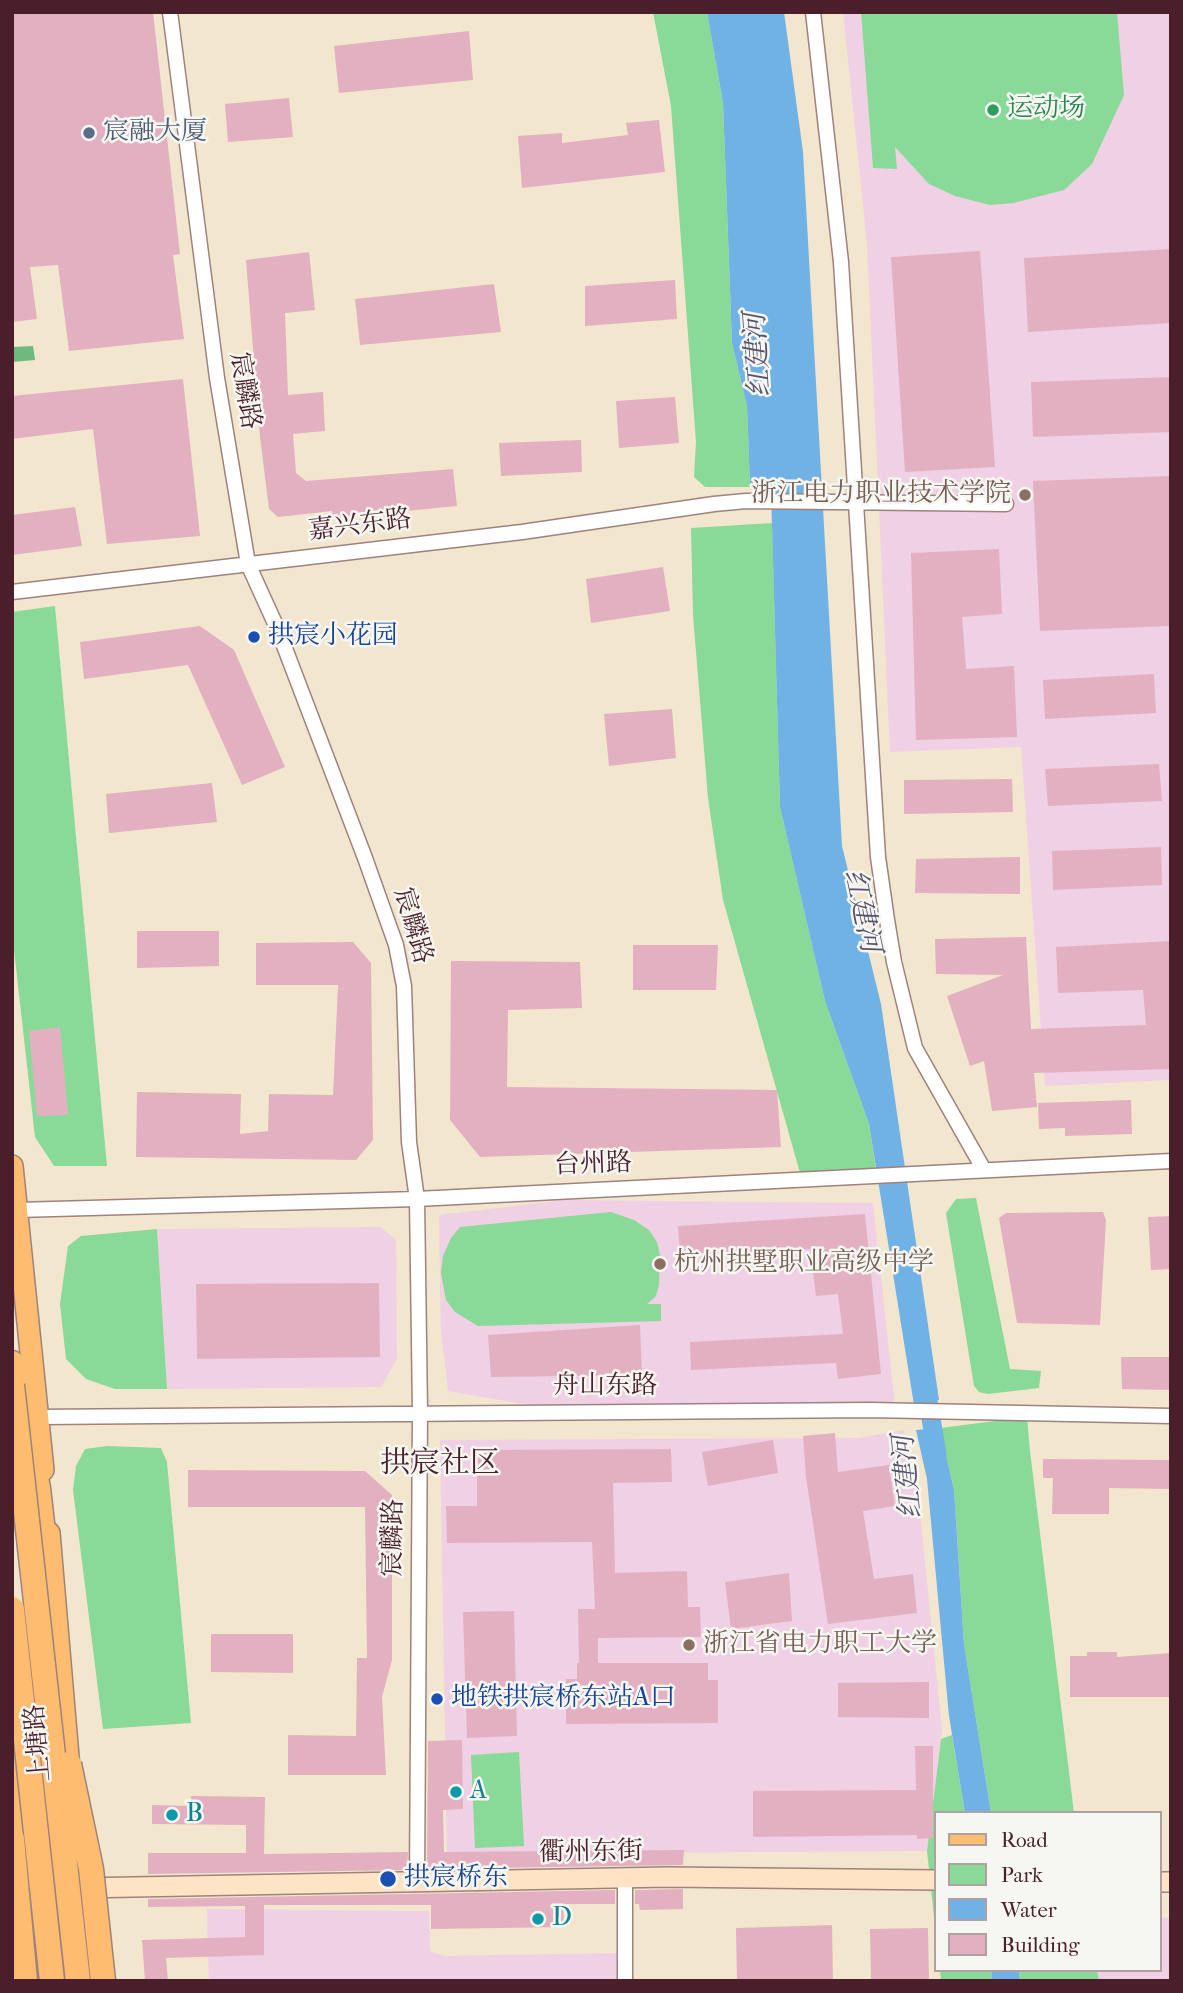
<!DOCTYPE html>
<html>
<head>
<meta charset="utf-8">
<style>
  body { margin:0 }
  #map { position:relative; width:1183px; height:1993px; overflow:hidden; background:#f2e6cf; font-family:"IM FELL French Canon",serif }
  canvas { display:block }
  .frame { position:absolute; inset:0; border:14px solid #4a1f2b; pointer-events:none }
  .legend { position:absolute; left:934px; top:1811px; width:228px; height:161px; box-sizing:border-box; background:#f6f6f2; border:2px solid #b1a0a2; margin:0; padding:9px 12px; list-style:none; font-size:21px; color:#4a1f2b }
  .legend li { display:flex; align-items:center; gap:14px; height:35px }
  .legend b { width:35px; border:2px solid #b1a0a2 }
</style>
</head>
<body>
<div id="map">
<canvas width="1183" height="1993"></canvas>
<div class="frame"></div>
<ul class="legend">
<li><b style="height:9px;background:#fdbc6f"></b>Road</li>
<li><b style="height:19px;background:#89d998"></b>Park</li>
<li><b style="height:19px;background:#70b2e5"></b>Water</li>
<li><b style="height:19px;background:#e3b0c1"></b>Building</li>
</ul>
</div>
<script>
const g = document.querySelector('canvas').getContext('2d');
g.lineJoin = 'round';
function fill(path, color) {
  g.fillStyle = color;
  g.fill(path, 'evenodd');
}
function poly(rows) {
  const path = new Path2D();
  for (const r of rows) {
    path.moveTo(r[0], r[1]);
    for (let i = 2; i < r.length; i += 2) path.lineTo(r[i], r[i + 1]);
  }
  return path;
}
function trace(path, color, width, dash) {
  g.strokeStyle = color;
  g.lineWidth = width;
  g.lineCap = dash ? 'butt' : 'round';
  g.setLineDash(dash || []);
  g.stroke(path);
}
function drawText(font, color, halo, rows, align = 'center') {
  g.font = font + ' "IM FELL French Canon","Noto Serif SC",serif';
  g.lineWidth = 5;
  g.setLineDash([]);
  g.textBaseline = 'middle';
  g.strokeStyle = halo;
  g.fillStyle = color;
  for (const [text, x, y, turn = 0] of rows) {
    g.save();
    g.translate(x, y);
    g.rotate((+turn || 0) * Math.PI / 180);
    g.textAlign = isNaN(turn) ? turn : align;
    if (halo) g.strokeText(text, 0, 0);
    g.fillText(text, 0, 0);
    g.restore();
  }
}
fill(poly([
  [843,12,1171,12,1171,1089,1169,1080,1045,1086,1021,747,890,752,867,244],
  [564,1200,873,1203,895,1407,581,1414,448,1391,441,1331,439,1215],
  [381,1227,396,1240,397,1359,381,1387,167,1389,157,1229],
  [904,1430,917,1482,942,1729,927,1851,447,1854,440,1440,859,1438],
  [207,1909,429,1911,430,1951,444,1956,618,1953,618,1981,209,1981],
  [1160,1917,1171,1918,1171,1981,1099,1981,1097,1970,1160,1970]
]), '#f0d0e4');
fill(poly([
  [653,12,707,12,723,103,732,343,747,406,750,487,705,487,694,477,696,442,671,106],
  [861,12,1117,12,1124,95,1092,164,1064,190,1013,203,990,205,955,196,929,184,895,147,897,169,873,168],
  [772,523,780,807,825,1001,869,1124,877,1176,802,1180,723,900,708,798,693,615,691,528],
  [55,606,75,826,107,1166,54,1166,35,1137,12,932,12,612],
  [976,1198,1010,1369,1041,1371,1039,1388,988,1394,979,1392,974,1386,946,1213,956,1199],
  [611,1212,634,1220,649,1230,657,1242,660,1255,659,1285,656,1296,647,1304,661,1304,661,1321,478,1326,455,1312,446,1300,441,1273,443,1256,451,1238,460,1227],
  [157,1229,167,1389,115,1389,86,1379,66,1359,60,1304,68,1246,81,1236],
  [1027,1417,1030,1451,1074,1813,991,1813,964,1644,954,1490,940,1428],
  [107,1446,161,1448,167,1462,191,1723,103,1729,73,1490,76,1466,85,1449],
  [952,1735,965,1813,936,1813,936,1936,927,1851,941,1739],
  [519,1752,524,1846,475,1848,471,1755],
  [940,1970,991,1970,992,1981,941,1981],
  [1019,1970,1097,1970,1099,1981,1020,1981]
]), '#89d998');
fill(poly([
  [33,346,35,360,12,362,12,347]
]), '#6eb980');
fill(poly([
  [707,12,784,12,803,152,842,846,881,1004,939,1400,914,1405,869,1124,825,1001,780,807,771,492,750,487,747,406,732,343,723,103],
  [940,1428,954,1490,964,1644,991,1813,965,1813,949,1716,927,1479,916,1430],
  [991,1970,1019,1970,1020,1981,992,1981]
]), '#70b2e5');
trace(poly([
  [924,1377,937,1454]
]), '#70b2e5', 19);
fill(poly([
  [12,12,153,12,180,254,173,255,184,339,69,351,58,265,30,267,37,319,12,322],
  [469,31,473,80,339,93,334,46],
  [289,98,293,137,228,142,225,104],
  [659,120,665,172,522,188,518,136,562,133,562,143,628,135,626,123],
  [1171,249,1171,323,1028,332,1024,258],
  [980,251,995,467,905,472,891,257],
  [309,252,315,310,285,313,288,395,323,392,325,431,293,434,296,473,306,481,453,469,457,506,333,518,332,511,278,517,269,509,260,437,246,260],
  [675,280,677,319,585,326,585,286],
  [494,284,501,332,360,345,355,299],
  [1171,377,1171,432,1033,437,1031,382],
  [183,379,200,536,107,544,93,429,12,439,12,396],
  [675,397,679,443,619,448,616,401],
  [581,440,582,472,501,476,499,443],
  [1171,476,1171,626,1040,631,1033,481],
  [75,507,82,546,12,555,12,515],
  [999,549,1002,614,962,617,966,669,1014,666,1017,737,916,740,911,553],
  [663,567,670,611,591,623,586,579],
  [200,626,234,650,285,767,242,785,188,665,84,679,80,642],
  [1154,674,1156,713,1045,719,1043,680],
  [672,709,676,758,609,766,604,714],
  [1159,764,1162,801,1048,806,1045,769],
  [1012,779,1013,812,904,814,904,780],
  [212,783,217,822,109,833,106,794],
  [1161,847,1162,885,1053,890,1052,851],
  [1020,857,1020,894,915,893,916,859],
  [137,931,219,931,219,966,137,968],
  [1026,937,1031,1029,1146,1025,1143,990,1058,993,1056,947,1171,941,1171,1069,1034,1073,1037,1107,992,1111,984,1061,970,1066,947,996,1003,975,936,974,935,939],
  [353,942,371,963,373,1140,356,1160,136,1157,137,1092,241,1094,240,1134,268,1131,269,1094,333,1095,338,985,256,985,256,943],
  [633,945,718,945,716,990,633,990],
  [451,961,580,962,582,1008,508,1010,507,1087,777,1090,781,1147,480,1157,450,1120],
  [60,1027,68,1115,37,1116,29,1031],
  [1131,1100,1132,1134,1065,1136,1065,1128,1039,1129,1038,1103],
  [1103,1212,1106,1220,1100,1325,1017,1323,999,1218,1006,1213],
  [865,1214,881,1374,838,1379,836,1363,691,1370,690,1342,843,1334,838,1294,816,1296,810,1249,680,1255,678,1226],
  [1171,1216,1171,1269,1151,1270,1148,1217],
  [379,1283,380,1357,197,1359,196,1284],
  [640,1325,642,1375,491,1377,488,1335],
  [1121,1357,1171,1357,1171,1390,1122,1389],
  [835,1433,838,1472,889,1465,895,1506,863,1511,874,1579,913,1574,917,1613,828,1624,806,1477,803,1436],
  [773,1440,778,1473,708,1486,702,1452],
  [671,1449,672,1482,613,1483,615,1573,687,1571,688,1607,700,1607,701,1637,598,1638,598,1663,708,1663,708,1680,718,1680,718,1723,566,1724,566,1679,577,1679,577,1663,579,1663,578,1609,595,1609,592,1542,447,1543,446,1506,477,1506,477,1450],
  [1043,1459,1170,1460,1171,1489,1109,1488,1109,1514,1052,1514,1053,1478,1043,1478],
  [188,1470,365,1471,392,1495,392,1660,382,1697,386,1775,288,1775,288,1735,356,1736,357,1658,367,1658,365,1507,188,1507],
  [789,1573,792,1621,731,1629,725,1582],
  [514,1611,517,1736,467,1738,463,1612],
  [211,1634,293,1634,293,1673,211,1672],
  [1087,1652,1117,1652,1117,1657,1171,1653,1171,1697,1070,1697,1070,1656,1087,1656],
  [929,1682,929,1718,838,1717,838,1683],
  [462,1740,463,1809,443,1810,444,1852,684,1850,683,1865,427,1869,428,1741],
  [915,1746,933,1746,933,1838,917,1839,917,1835,753,1837,753,1791,916,1790],
  [191,1796,265,1797,264,1854,408,1852,407,1870,148,1874,148,1853,246,1853,246,1825,152,1824,152,1805,192,1806],
  [683,1889,683,1909,640,1910,639,1904,635,1904,635,1890],
  [615,1890,615,1904,563,1904,564,1927,431,1929,431,1905,264,1905,264,1955,166,1958,168,1981,145,1981,142,1940,245,1937,245,1906,148,1907,148,1899],
  [832,1925,833,1981,737,1981,736,1928],
  [928,1928,929,1981,871,1981,870,1929]
]), '#e3b0c1');
const street = poly([
  [170,12,217,378,248,564,278,630,365,858,396,945,404,986,409,1142,417,1199,420,1412,417,1882],
  [813,12,841,262,878,857,887,920,894,962,915,1048,984,1170],
  [12,592,522,532,714,504,746,501,1006,504],
  [17,1210,417,1199,1171,1161],
  [39,1417,870,1410,1171,1416],
  [625,1879,625,1981]
]);
const secondary = poly([
  [1160,1882,1171,1882],
  [80,1888,668,1877,936,1880]
]);
const primary = poly([
  [12,1166,43,1470],
  [49,1533,70,1780],
  [12,1748,24,1858]
]);
const highway = poly([
  [12,1363,38,1488,45,1549]
]);
trace(street, '#9e827d', 17);
trace(secondary, '#9e827d', 22);
trace(primary, '#9e827d', 24);
trace(highway, '#9e827d', 27);
trace(street, '#fff', 14);
trace(secondary, '#fee4c5', 19);
trace(primary, '#fdbc6f', 21);
trace(highway, '#fdbc6f', 24);
const highwayBridge = poly([
  [12,1385,78,1981],
  [12,1609,52,1981],
  [69,1764,91,1869,103,1981],
  [12,1839,25,1981]
]);
trace(highwayBridge, '#9e827d', 27, []);
trace(highwayBridge, '#fdbc6f', 24);
for (const [x, y, r, color] of [
  [993,110,7,"#2e9e5b"],
  [89,133,7,"#5c6f8a"],
  [1025,495,7,"#8d6e63"],
  [254,637,7,"#1a4fb4"],
  [660,1264,7,"#8d6e63"],
  [689,1645,7,"#8d6e63"],
  [437,1699,7,"#1a4fb4"],
  [456,1792,7,"#0f9aa8"],
  [172,1815,7,"#0f9aa8"],
  [388,1879,9,"#1a4fb4"],
  [538,1919,7,"#0f9aa8"]
]) {
  const dot = new Path2D();
  dot.arc(x, y, r, 0, 2 * Math.PI);
  g.fillStyle = color;
  g.fill(dot);
  trace(dot, '#f6f6f2', 2.5);
}
drawText('26px', '#27864d', '#f6f6f2', [
  ["运动场",1007,110]
], 'left');
drawText('26px', '#4e5e75', '#f6f6f2', [
  ["宸融大厦",103,133]
], 'left');
drawText('26px', '#4a1f2b', '#f6f6f2', [
  ["宸麟路",244,391,81],
  ["嘉兴东路",360,526,-7],
  ["宸麟路",412,926,74],
  ["台州路",593,1165,-2],
  ["舟山东路",605,1387],
  ["宸麟路",394,1538,-89],
  ["上塘路",39,1743,-95],
  ["衢州东街",591,1853,-1]
]);
drawText('26px', '#785e54', '#f6f6f2', [
  ["浙江电力职业技术学院",1011,495,"right"],
  ["杭州拱墅职业高级中学",674,1264],
  ["浙江省电力职工大学",703,1645]
], 'left');
drawText('26px', '#164399', '#f6f6f2', [
  ["拱宸小花园",268,637],
  ["地铁拱宸桥东站A口",451,1699],
  ["拱宸桥东",404,1879]
], 'left');
drawText('26px', '#0d838f', '#f6f6f2', [
  ["A",470,1792],
  ["B",186,1815],
  ["D",552,1919]
], 'left');
drawText('italic 28px', '#57526c', '#f6f6f2', [
  ["红建河",759,355,-94],
  ["红建河",861,911,78],
  ["红建河",909,1477,-96]
]);
drawText('30px', '#4a1f2b', '#f6f6f2', [
  ["拱宸社区",440,1465]
]);
</script>
</body>
</html>
